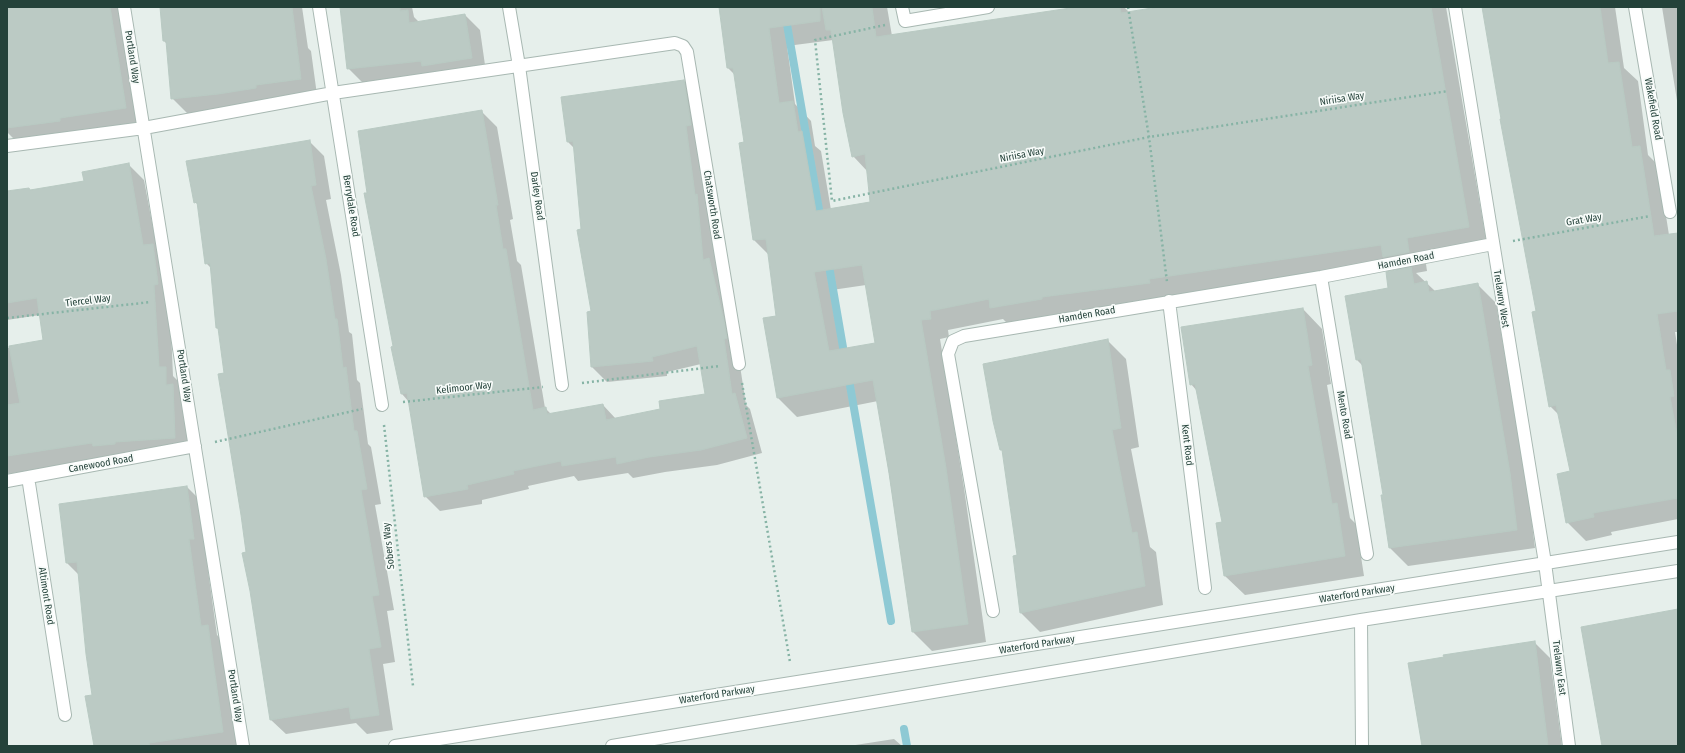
<!DOCTYPE html>
<html>
<head>
<meta charset="utf-8">
<style>
  body { margin:0 }
  #map { position:relative; width:1685px; height:753px; overflow:hidden; background:#e6efeb; font-family:"Fira Sans Condensed",sans-serif }
  canvas { display:block }
  .frame { position:absolute; inset:0; border:8px solid #24423a; pointer-events:none }
</style>
</head>
<body>
<div id="map">
<canvas width="1685" height="753"></canvas>
<div class="frame"></div>
</div>
<script>
const g = document.querySelector('canvas').getContext('2d');
g.lineJoin = 'round';
function fill(path, color) {
  g.fillStyle = color;
  g.fill(path, 'evenodd');
}
function poly(rows) {
  const path = new Path2D();
  for (const r of rows) {
    path.moveTo(r[0], r[1]);
    for (let i = 2; i < r.length; i += 2) path.lineTo(r[i], r[i + 1]);
  }
  return path;
}
function trace(path, color, width, dash) {
  g.strokeStyle = color;
  g.lineWidth = width;
  g.lineCap = dash ? 'butt' : 'round';
  g.setLineDash(dash || []);
  g.stroke(path);
}
function drawText(font, color, halo, rows, align = 'center') {
  g.font = font + ' "Fira Sans Condensed",sans-serif';
  g.lineWidth = 3.5;
  g.setLineDash([]);
  g.textBaseline = 'middle';
  g.strokeStyle = halo;
  g.fillStyle = color;
  for (const [text, x, y, turn = 0] of rows) {
    g.save();
    g.translate(x, y);
    g.rotate((+turn || 0) * Math.PI / 180);
    g.textAlign = isNaN(turn) ? turn : align;
    if (halo) g.strokeText(text, 0, 0);
    g.fillText(text, 0, 0);
    g.restore();
  }
}
fill(poly([
  [7,7,123,7,142,123,19,144,7,132],
  [161,7,302,7,308,48,311,51,317,95,189,115,172,98,167,44,164,41],
  [341,7,412,7,414,17,419,22,465,15,480,30,486,72,363,83,348,68],
  [720,7,887,7,892,36,1084,7,1124,7,1130,13,1165,7,1446,7,1487,245,1425,257,1427,271,1416,273,1435,291,1477,284,1496,303,1528,492,1535,548,1408,566,1389,547,1384,496,1363,366,1357,360,1398,271,1392,265,1010,326,1003,319,948,330,949,337,940,339,964,488,986,642,932,651,913,632,878,401,797,417,778,398,764,319,777,316,769,255,754,240,740,144,745,143,735,75,728,68],
  [833,40,853,156,868,172,871,203,831,210,821,151,815,146,811,121,795,104,787,46],
  [866,285,876,344,843,349,832,290],
  [1482,7,1615,7,1624,68,1638,81,1648,155,1658,165,1669,235,1678,234,1678,332,1675,332,1678,351,1678,519,1611,532,1612,535,1586,541,1567,522,1572,471,1560,416,1550,406,1537,312,1484,9],
  [1662,7,1678,7,1678,107],
  [684,81,699,96,746,405,750,409,762,453,717,465,665,472,633,478,628,473,578,481,574,476,528,486,529,489,482,500,482,504,440,511,425,496,409,402,402,394,372,224,368,194,482,112,497,127,513,219,510,220,517,261,521,265,545,408,551,414,603,405,616,419,661,410,707,395,701,364,667,372,667,376,607,382,592,367,592,312,575,149,568,142,562,98],
  [309,141,324,156,331,199,326,200,341,275,349,332,352,334,357,380,360,383,368,444,371,447,381,504,375,505,394,610,387,611,395,662,383,664,393,730,367,734,356,723,286,734,271,720,247,553,226,374,219,330,217,328,212,269,206,263,199,206,195,202],
  [129,165,144,180,157,249,168,261,173,376,181,384,191,454,107,459,7,474,7,348,44,340,40,315,7,320,7,192,29,189,31,191,85,182],
  [1303,309,1322,329,1331,384,1327,385,1350,518,1356,524,1364,576,1245,595,1225,576,1223,522,1197,391,1191,384],
  [1107,340,1126,359,1139,447,1131,449,1150,547,1156,552,1163,605,1040,632,1021,613,1018,556,1003,452,1001,449],
  [187,487,204,504,211,555,206,556,217,635,225,643,239,746,95,746,93,696,79,575,67,563],
  [1534,642,1550,658,1562,746,1422,746,1409,664],
  [894,739,902,746,849,746]
]), '#0003');
trace(poly([
  [784,7,821,221],
  [828,260,845,359],
  [848,374,891,621],
  [904,729,907,746]
]), '#8ec9d4', 8);
const building = poly([
  [7,7,110,7,126,108,60,118,60,121,7,128,7,7],
  [160,7,292,7,301,79,256,85,256,88,218,94,171,99,166,41,163,41,160,7],
  [340,7,400,7,400,11,408,10,409,23,465,14,472,58,422,66,421,61,347,69,340,7],
  [719,7,820,7,820,21,769,28,779,103,793,101,798,132,802,131,816,211,870,202,865,154,852,157,843,113,831,30,826,30,822,7,872,7,876,37,1077,7,1120,7,1121,13,1158,7,1431,7,1469,227,1407,238,1409,252,1383,257,1381,245,1149,279,1150,283,1042,297,1042,299,990,308,989,299,930,311,931,319,921,320,946,468,968,624,912,632,889,473,873,380,777,398,763,318,776,316,766,239,753,240,739,143,744,142,733,68,727,68,719,7],
  [862,265,875,343,829,351,814,272,862,265],
  [1482,7,1600,7,1608,63,1619,62,1632,147,1640,146,1654,236,1678,233,1678,311,1657,314,1666,370,1670,370,1674,396,1670,397,1678,440,1678,498,1593,513,1594,517,1566,523,1557,474,1570,471,1556,405,1549,407,1532,312,1536,311,1500,119,1501,119,1482,7],
  [684,80,691,125,686,126,695,195,697,194,703,260,709,258,724,321,727,338,724,339,732,394,735,393,747,438,701,450,649,457,617,464,616,457,562,466,561,461,513,471,514,474,467,485,468,489,424,497,407,393,401,394,391,347,393,346,364,193,367,193,358,131,482,110,498,205,496,205,503,249,506,249,533,410,546,407,547,414,603,404,606,420,660,409,659,401,705,394,697,346,652,357,653,361,591,367,587,312,591,311,577,230,581,229,573,141,567,142,561,97,684,80],
  [310,140,316,185,311,186,326,259,335,319,337,319,343,368,346,367,354,431,357,431,367,489,361,490,379,595,372,596,381,647,369,649,379,715,351,719,349,707,270,720,250,591,242,553,246,552,241,515,218,374,224,373,218,328,216,328,210,263,205,264,197,202,194,203,186,161,310,140],
  [129,163,143,245,153,244,158,284,154,285,159,367,166,367,166,385,173,384,175,438,115,442,115,444,93,446,92,443,7,456,7,405,20,403,9,346,43,340,37,298,7,303,7,191,29,188,30,190,84,181,82,172,129,163],
  [1411,267,1414,284,1427,281,1429,292,1478,283,1510,473,1517,530,1389,548,1381,495,1383,495,1361,359,1356,360,1345,296,1388,288,1386,272,1411,267],
  [1303,308,1312,365,1308,366,1332,504,1337,503,1345,556,1224,576,1216,523,1222,522,1195,384,1190,385,1181,327,1303,308],
  [1108,339,1121,428,1112,430,1132,533,1137,532,1145,586,1020,613,1013,556,1017,555,1002,450,1000,450,993,421,983,364,1108,339],
  [187,486,194,539,189,539,201,626,208,625,223,732,149,743,150,746,94,746,85,696,92,695,86,654,77,562,66,563,59,504,187,486],
  [1678,609,1678,746,1602,746,1581,627,1678,609],
  [1535,641,1548,746,1422,746,1408,663,1444,657,1443,655,1535,641]
]);
fill(building, '#bbcac4');
trace(building, '#b8c9c2', 1);
const minor = poly([
  [124,7,243,746],
  [319,7,382,405],
  [509,7,519,66,562,385],
  [902,7,905,21,988,7],
  [1455,7,1545,563,1569,746],
  [1635,7,1670,212],
  [7,146,144,128,333,93,675,43,683,46,687,52,739,364],
  [1321,277,1367,554],
  [1169,301,1205,588],
  [28,477,65,715],
  [7,481,195,446],
  [993,611,948,354,953,341,964,336,1321,277,1493,244],
  [1361,620,1362,746],
  [395,746,1678,542],
  [612,746,1361,620,1678,571]
]);
trace(minor, '#a8b8b2', 14);
trace(poly([
  [1128,7,1149,137,1167,282],
  [885,25,815,40,832,201,1149,137,1448,91],
  [1513,241,1650,216],
  [7,318,151,302],
  [582,383,720,366],
  [742,383,790,662],
  [403,402,543,387],
  [384,425,413,686],
  [215,442,362,409]
]), '#86b3a5', 2.5, [2, 3]);
trace(minor, '#fff', 12);
drawText('10px', '#24423a', '#f7fbf9', [
  ["Portland Way",132,57,81],
  ["Niriisa Way",1342,99,-9],
  ["Wakefield Road",1653,109,80],
  ["Niriisa Way",1022,155,-11],
  ["Darley Road",537,196,82],
  ["Chatsworth Road",712,205,81],
  ["Berrydale Road",351,206,81],
  ["Grat Way",1584,220,-10],
  ["Hamden Road",1406,261,-11],
  ["Trelawny West",1501,299,81],
  ["Tiercel Way",88,301,-7],
  ["Hamden Road",1087,315,-10],
  ["Portland Way",184,376,81],
  ["Kelimoor Way",464,388,-6],
  ["Mento Road",1344,415,80],
  ["Kent Road",1187,445,83],
  ["Canewood Road",101,464,-10],
  ["Sobers Way",389,546,-96],
  ["Waterford Parkway",1357,594,-9],
  ["Altimont Road",46,596,81],
  ["Waterford Parkway",1037,645,-9],
  ["Trelawny East",1559,668,83],
  ["Waterford Parkway",717,695,-9],
  ["Portland Way",235,696,81]
]);
</script>
</body>
</html>
